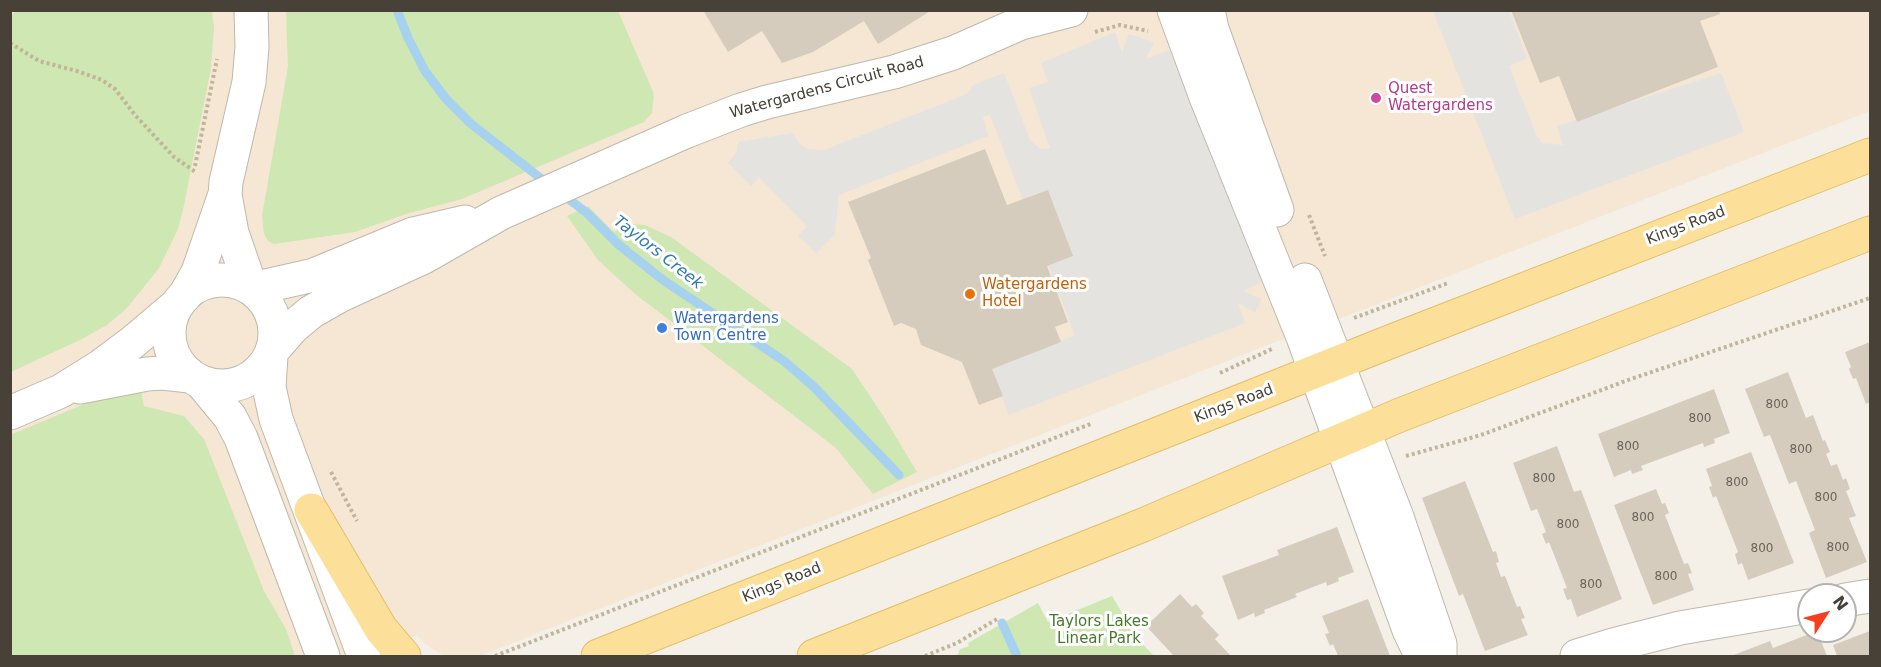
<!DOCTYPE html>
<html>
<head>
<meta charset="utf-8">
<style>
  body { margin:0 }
  #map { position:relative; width:1881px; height:667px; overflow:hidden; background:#f4f0e8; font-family:"DejaVu Sans",sans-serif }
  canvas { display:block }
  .frame { position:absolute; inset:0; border:12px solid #474137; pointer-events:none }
  .north { position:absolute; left:1797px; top:583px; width:60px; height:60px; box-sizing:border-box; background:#fff; border:2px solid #b5b3af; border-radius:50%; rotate:54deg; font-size:16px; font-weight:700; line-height:24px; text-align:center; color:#474137 }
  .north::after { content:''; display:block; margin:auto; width:21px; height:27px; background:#f53f1e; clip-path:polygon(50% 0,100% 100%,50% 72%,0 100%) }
</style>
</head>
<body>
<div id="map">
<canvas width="1881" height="667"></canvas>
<div class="frame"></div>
<div class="north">N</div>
</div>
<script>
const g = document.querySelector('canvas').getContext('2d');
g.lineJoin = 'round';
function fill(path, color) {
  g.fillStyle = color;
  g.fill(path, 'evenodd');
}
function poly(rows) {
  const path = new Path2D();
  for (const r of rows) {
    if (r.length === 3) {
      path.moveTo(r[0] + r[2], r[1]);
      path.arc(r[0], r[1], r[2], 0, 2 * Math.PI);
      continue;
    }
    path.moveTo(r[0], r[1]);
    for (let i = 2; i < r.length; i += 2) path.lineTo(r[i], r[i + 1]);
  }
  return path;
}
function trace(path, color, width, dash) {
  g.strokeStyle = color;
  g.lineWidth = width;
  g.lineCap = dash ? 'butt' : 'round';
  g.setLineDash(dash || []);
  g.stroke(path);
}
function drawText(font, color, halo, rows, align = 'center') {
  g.font = font + ' "DejaVu Sans",sans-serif';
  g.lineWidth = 6;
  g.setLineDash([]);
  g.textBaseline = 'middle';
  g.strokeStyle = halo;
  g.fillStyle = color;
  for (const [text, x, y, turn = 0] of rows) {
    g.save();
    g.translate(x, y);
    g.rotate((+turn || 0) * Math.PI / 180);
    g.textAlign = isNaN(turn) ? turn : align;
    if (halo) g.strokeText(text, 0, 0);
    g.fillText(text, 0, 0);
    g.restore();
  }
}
fill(poly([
  [10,11,1870,11,1870,111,1352,314,1278,341,480,656,444,656,425,644,417,635,361,656,11,656]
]), '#f5e7d4');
fill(poly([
  [18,10,212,11,214,27,211,68,184,205,178,229,159,268,127,308,107,325,84,338,11,372,10,16],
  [286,11,618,11,654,94,652,113,644,122,462,199,406,214,355,232,274,244,268,241,264,234,262,216,288,66],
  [588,206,614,232,628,224,645,225,671,237,852,369,884,417,917,472,873,494,836,448,634,293,598,260,567,216],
  [140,386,144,406,184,416,204,439,264,591,286,629,295,656,11,656,10,435,94,400],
  [1112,596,1137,638,1154,656,957,656,960,649,969,646,968,643,1038,603,1048,622]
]), '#cfe7b2');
fill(poly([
  [1433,11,1509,11,1527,58,1509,66,1537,136,1542,143,1563,145,1557,126,1721,73,1744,132,1515,219],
  [1115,32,1122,52,1129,34,1154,42,1146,59,1170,50,1262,282,1243,291,1262,299,1255,312,1238,303,1245,323,1009,415,991,369,1075,335,990,115,983,117,988,136,839,195,835,234,816,253,798,236,807,226,759,177,751,186,728,163,737,151,738,142,792,133,801,145,809,149,824,150,967,94,973,85,1004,73,1030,140,1039,148,1044,149,1050,148,1029,88,1048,82,1041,63]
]), '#e5e3e0');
trace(poly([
  [397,10,408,38,425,71,446,99,470,123,548,184],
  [562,194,587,213,619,245,663,280,784,361,813,386,899,475],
  [1002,623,1017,656]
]), '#a6d1ef', 9);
fill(poly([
  [703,10,932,10,878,44,864,21,813,52,782,63,762,31,728,52],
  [1511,10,1719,10,1720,14,1700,21,1718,67,1577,122,1559,76,1540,83],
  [985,149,1007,205,1048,190,1073,256,1047,266,1068,322,1055,327,1061,342,992,369,1003,396,979,405,962,362,921,345,916,329,901,323,894,326,868,260,871,258,848,202],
  [1870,342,1870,402,1866,404,1856,378,1853,379,1849,369,1851,367,1845,352],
  [1788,372,1806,418,1813,415,1823,441,1825,440,1830,452,1826,454,1831,466,1837,464,1843,480,1846,478,1850,489,1846,491,1856,516,1849,518,1867,562,1826,578,1809,533,1815,530,1796,481,1789,484,1770,435,1764,437,1745,389],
  [1714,389,1730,433,1714,439,1715,443,1704,447,1703,443,1641,466,1643,470,1632,474,1631,470,1614,477,1598,434],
  [1557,446,1574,492,1581,490,1622,599,1577,617,1571,599,1567,600,1563,589,1567,588,1549,542,1546,544,1542,534,1546,532,1537,509,1531,511,1513,463],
  [1751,452,1794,563,1748,580,1742,563,1738,565,1735,554,1738,552,1716,496,1713,498,1709,487,1712,486,1706,469],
  [1465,481,1493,552,1496,551,1499,562,1496,563,1501,577,1505,576,1517,607,1520,606,1525,618,1521,619,1528,635,1485,651,1463,594,1459,596,1422,498],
  [1656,489,1662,504,1665,503,1669,513,1665,515,1684,564,1688,563,1692,573,1688,574,1694,590,1653,605,1614,505],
  [1337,527,1354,572,1338,578,1339,581,1327,586,1326,582,1295,594,1297,597,1264,610,1265,613,1255,617,1254,613,1238,620,1222,576,1279,555,1277,550],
  [1180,594,1192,607,1196,604,1204,613,1201,616,1219,635,1215,639,1231,656,1174,656,1146,626],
  [1368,599,1390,656,1338,656,1333,644,1330,646,1325,634,1329,633,1322,616],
  [1817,631,1827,656,1731,656,1770,641,1773,648],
  [1870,631,1870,656,1837,656,1833,645]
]), '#d5ccbe');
const minor = poly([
  [1174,10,1206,97,1303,337,1409,630,1419,651,1425,656],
  [1208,10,1212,29,1277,210],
  [1305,280,1397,517,1440,644,1440,656],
  [222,333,53],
  [251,288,232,233,225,195,226,182,249,82,252,47,251,10],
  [252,289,314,275,413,234,465,222],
  [184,297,198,272,224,197],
  [273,350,293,327,311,312,341,295,424,257,501,213,687,131,741,110,767,102,894,72,953,53,1021,23,1071,10],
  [271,356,269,387,276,419,364,656],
  [201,382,230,417,241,438,323,656],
  [80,387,147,374,162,373,190,376],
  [10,413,61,391,101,366,133,342,179,303],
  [1845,600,1870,596],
  [1577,656,1613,645,1680,628,1809,606]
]);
const major = poly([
  [311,510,381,629,404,656],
  [598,656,1392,341,1870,155],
  [814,656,1143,525,1400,415,1870,233]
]);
trace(minor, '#bfb8ab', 35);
trace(major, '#e1be69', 35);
trace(poly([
  [1095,32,1120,25,1148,31],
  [10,43,39,61,77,71,102,80,115,89,135,115,174,157,197,173],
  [195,166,217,59],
  [1309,215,1325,256],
  [1354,318,1448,283],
  [1220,373,1274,348],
  [1406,456,1481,435,1631,379,1870,298],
  [331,472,357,521],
  [495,656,1093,423],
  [925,656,957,643,997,619]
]), '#c1b49c', 4, [3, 3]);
trace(minor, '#fff', 33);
trace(major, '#fce099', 33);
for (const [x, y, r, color] of [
  [1376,98,6,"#d1479c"],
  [970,294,6,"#e8710a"],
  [662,328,6,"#3f7fe0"]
]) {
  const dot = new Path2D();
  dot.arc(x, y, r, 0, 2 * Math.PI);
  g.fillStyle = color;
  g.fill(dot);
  trace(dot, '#fff', 2);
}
drawText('12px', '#6a6459', null, [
  ["800",1777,405],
  ["800",1700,419],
  ["800",1628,447],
  ["800",1801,450],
  ["800",1544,479],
  ["800",1737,483],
  ["800",1826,498],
  ["800",1643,518],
  ["800",1568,525],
  ["800",1838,548],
  ["800",1762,549],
  ["800",1666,577],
  ["800",1591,585]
]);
drawText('15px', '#474137', '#fff', [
  ["Watergardens Circuit Road",827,88,-15],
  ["Kings Road",1686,226,-21],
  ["Kings Road",1234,404,-21],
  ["Kings Road",782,583,-22]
]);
drawText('15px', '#b23c85', '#fff', [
  ["Quest",1388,89],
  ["Watergardens",1388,106]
], 'left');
drawText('15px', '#c56008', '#fff', [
  ["Watergardens",982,285],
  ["Hotel",982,302]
], 'left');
drawText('15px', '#366cbe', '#fff', [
  ["Watergardens",674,319],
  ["Town Centre",674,336]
], 'left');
drawText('15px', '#48782b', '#fff', [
  ["Taylors Lakes",1099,622],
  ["Linear Park",1099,639]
]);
drawText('italic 16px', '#327bb1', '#fff', [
  ["Taylors Creek",658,253,38]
]);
</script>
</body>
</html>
